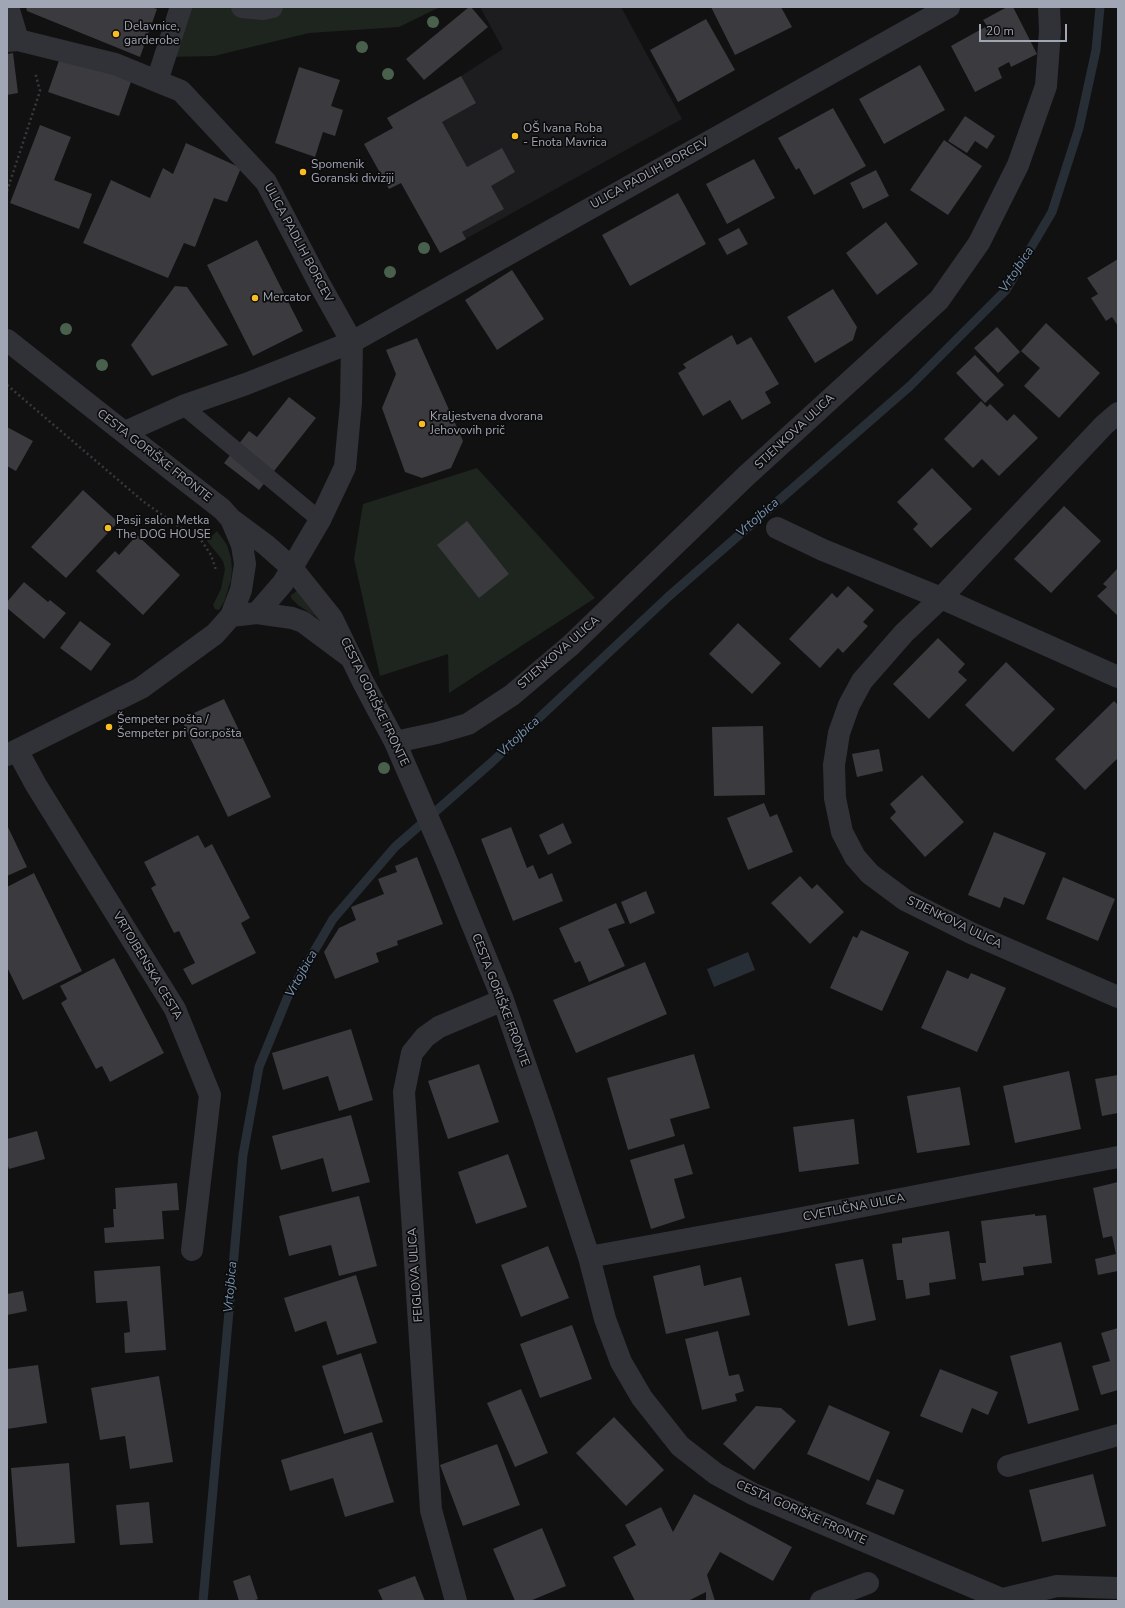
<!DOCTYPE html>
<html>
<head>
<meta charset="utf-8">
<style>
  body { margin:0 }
  #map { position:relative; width:1125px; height:1608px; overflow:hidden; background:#111112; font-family:"Nunito Sans",sans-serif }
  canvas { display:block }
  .frame { position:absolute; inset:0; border:8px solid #a1a6b4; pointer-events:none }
  .scale { position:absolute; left:979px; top:24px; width:88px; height:18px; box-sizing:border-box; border:2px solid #a1a6b4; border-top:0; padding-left:5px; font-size:12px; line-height:14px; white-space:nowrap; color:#a1a6b4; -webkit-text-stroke:3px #0c0c0d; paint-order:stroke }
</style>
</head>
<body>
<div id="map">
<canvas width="1125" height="1608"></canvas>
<div class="frame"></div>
<div class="scale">20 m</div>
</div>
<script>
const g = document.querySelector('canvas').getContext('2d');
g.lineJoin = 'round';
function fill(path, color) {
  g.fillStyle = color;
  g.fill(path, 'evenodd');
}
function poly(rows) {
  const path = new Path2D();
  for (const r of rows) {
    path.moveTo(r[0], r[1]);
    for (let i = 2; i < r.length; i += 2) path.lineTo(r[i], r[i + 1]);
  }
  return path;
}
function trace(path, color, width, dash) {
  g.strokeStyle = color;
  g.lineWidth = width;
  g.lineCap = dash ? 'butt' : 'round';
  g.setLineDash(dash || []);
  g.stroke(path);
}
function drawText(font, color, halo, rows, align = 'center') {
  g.font = font + ' "Nunito Sans",sans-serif';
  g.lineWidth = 3.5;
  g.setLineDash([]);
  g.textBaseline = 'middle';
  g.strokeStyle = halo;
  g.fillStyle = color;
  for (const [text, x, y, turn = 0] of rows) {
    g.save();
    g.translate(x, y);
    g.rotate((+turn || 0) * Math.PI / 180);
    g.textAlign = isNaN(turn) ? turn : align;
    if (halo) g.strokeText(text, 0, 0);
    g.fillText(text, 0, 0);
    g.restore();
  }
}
fill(poly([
  [480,7,621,7,682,119,440,253,401,183,389,189,364,144,393,128,387,118,461,76,503,49]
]), '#1d1d1f');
fill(poly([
  [181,7,440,7,399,27,309,33,214,56,165,57],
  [477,468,595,598,449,693,448,654,380,676,354,559,363,504],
  [217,531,227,545,231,558,232,569,231,580,224,602,219,610,215,609,213,605,221,589,225,569,223,561,220,557,207,541],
  [297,591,300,591,339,645,316,617,298,605,291,598,291,595]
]), '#1d251e');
fill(poly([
  [748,952,755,970,714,987,707,969]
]), '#272e36');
trace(poly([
  [203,1601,243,1155,259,1067,288,996,333,919,395,847,492,762,668,597,910,386,1006,290,1052,212,1079,128,1096,50,1100,7]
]), '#272e36', 9);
fill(poly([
  [26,7,151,7,157,9,140,57,27,11],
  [469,7,471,7,488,27,424,80,406,59],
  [711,7,781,7,792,27,735,55],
  [1007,7,1013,7,1037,54,1011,67,1009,62,998,68,1002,78,975,92,951,46,987,26,983,20],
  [706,19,735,70,678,102,650,50],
  [62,52,133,76,119,116,48,92],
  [13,53,18,93,7,95,7,54],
  [920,65,945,110,884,144,859,99],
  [299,67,340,80,331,106,343,110,335,136,323,132,315,157,275,143],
  [461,76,476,103,442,122,467,167,502,148,515,172,491,186,504,209,462,232,466,239,440,253,401,183,389,189,364,144,393,128,387,118],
  [833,108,866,166,814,195,799,168,796,170,778,138],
  [965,116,995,136,987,149,975,141,967,153,948,141],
  [40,125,71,137,54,180,92,194,79,229,10,203],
  [944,140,982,166,948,215,910,190],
  [186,143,241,168,227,202,214,198,195,247,184,243,168,278,83,243,111,180,150,198,163,168,173,174],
  [754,159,775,198,727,224,706,184],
  [876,170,889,196,863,209,850,183],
  [678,193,706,244,630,286,602,235],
  [886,222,918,264,877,295,846,253],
  [739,228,748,244,727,255,718,239],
  [257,240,303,331,253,356,207,265],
  [1118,259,1118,326,1112,317,1106,321,1091,298,1098,294,1087,278],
  [512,270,544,319,497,350,465,300],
  [175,286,187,287,228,345,152,376,131,345],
  [833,289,857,327,853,340,815,363,787,317],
  [1046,323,1100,373,1059,418,1024,386,1040,368,1021,351],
  [997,327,1020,352,998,373,974,348],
  [732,335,737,345,751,337,779,384,765,392,771,403,742,420,730,400,703,416,678,373,686,368,683,364],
  [417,338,463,441,451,468,422,478,405,472,382,408,396,374,386,350],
  [975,355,1004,385,985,403,956,373],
  [289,397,316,418,259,490,224,463,249,431,257,437],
  [981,401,987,407,990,404,1007,421,1014,414,1038,438,999,476,982,459,973,468,944,439],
  [7,427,33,441,16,471,7,466],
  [932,468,972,509,931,548,913,529,918,524,897,502],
  [83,490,118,522,66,578,31,547],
  [1064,506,1101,541,1051,593,1014,559],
  [467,521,509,574,479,598,437,545],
  [137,535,180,575,143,615,96,571,115,551,119,555],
  [1117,569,1118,570,1118,616,1097,596,1107,587,1103,584],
  [24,582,48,602,50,600,66,613,44,639,7,608,7,602],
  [848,586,874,610,863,622,868,626,843,653,838,648,820,668,789,639,832,593,837,598],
  [80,621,111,644,91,671,60,648],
  [738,623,781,663,752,694,709,654],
  [938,638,965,664,958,672,967,680,929,719,893,684],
  [1006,662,1055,709,1013,752,965,705],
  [224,699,271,797,228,817,181,719],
  [1114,701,1118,705,1118,758,1085,790,1055,759],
  [763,726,765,795,714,796,712,727],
  [879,749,883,771,857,777,852,754],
  [922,775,964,822,925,857,890,818,896,812,890,804],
  [764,803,770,817,777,814,793,852,748,870,727,818],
  [563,823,572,843,548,855,539,835],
  [7,825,27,867,7,876],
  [511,827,527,868,533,865,539,879,552,873,563,901,513,921,481,839],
  [994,832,1046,853,1024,905,1004,897,1000,908,968,895],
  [198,835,205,848,212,844,250,918,241,923,256,953,192,985,183,969,195,963,179,931,174,933,151,888,156,885,144,862],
  [417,857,443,924,397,941,398,945,376,953,379,962,335,979,324,952,339,928,356,920,351,907,384,894,378,879,397,872,395,866],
  [34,873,82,971,23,1000,7,967,7,887],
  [800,876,812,889,817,884,844,912,810,944,771,903],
  [1063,877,1115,899,1098,941,1046,919],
  [646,891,655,913,630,924,621,902],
  [616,903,625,923,608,929,625,966,589,982,580,961,575,963,559,928],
  [861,930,909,952,882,1011,830,988,853,936,857,938],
  [114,958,164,1053,110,1082,102,1066,96,1069,61,1003,67,999,60,986],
  [645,962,667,1014,576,1053,553,1000],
  [947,970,968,979,971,973,1006,988,977,1052,921,1028],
  [351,1029,373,1100,339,1111,328,1076,283,1090,272,1053],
  [694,1054,710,1108,670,1119,675,1136,628,1150,607,1078],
  [479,1064,499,1122,448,1139,428,1081],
  [1069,1071,1081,1129,1015,1143,1003,1086],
  [1118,1075,1118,1113,1102,1116,1095,1079],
  [960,1087,970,1145,917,1153,907,1096],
  [351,1115,370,1182,332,1192,323,1158,281,1170,272,1136],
  [854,1119,859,1164,799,1172,793,1127],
  [37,1131,45,1159,9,1169,7,1163,7,1139],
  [684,1144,693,1174,674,1179,685,1218,651,1229,630,1160],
  [508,1154,527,1207,476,1224,458,1172],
  [1118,1182,1118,1271,1098,1275,1095,1259,1116,1254,1112,1236,1103,1238,1093,1188],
  [177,1183,179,1210,162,1211,164,1239,105,1243,104,1228,114,1227,113,1209,116,1209,115,1188],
  [359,1196,377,1266,339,1276,331,1245,289,1256,279,1216],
  [1035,1214,1035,1216,1046,1215,1052,1263,1023,1267,1024,1275,982,1281,979,1263,986,1263,981,1221],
  [949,1231,956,1279,929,1283,930,1295,906,1299,903,1280,897,1280,892,1244,902,1243,902,1238],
  [548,1246,569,1298,521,1317,501,1265],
  [863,1259,876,1320,848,1326,835,1264],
  [700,1265,704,1286,741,1277,750,1315,666,1334,653,1276],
  [160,1266,166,1350,125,1353,124,1333,130,1332,127,1301,96,1303,94,1271],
  [356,1275,377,1343,337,1355,326,1321,295,1332,284,1298],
  [23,1291,27,1311,7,1315,7,1294],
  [572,1325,592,1379,540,1398,520,1344],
  [1118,1328,1118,1390,1101,1395,1092,1366,1110,1361,1101,1333],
  [718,1331,729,1376,739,1374,744,1391,735,1394,737,1401,702,1410,685,1339],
  [1061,1342,1079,1410,1028,1424,1010,1356],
  [361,1353,383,1422,344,1434,322,1366],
  [38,1365,47,1423,7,1429,7,1369],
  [940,1369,998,1392,988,1415,972,1408,962,1433,920,1416],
  [159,1376,173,1462,130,1469,125,1436,100,1440,91,1388],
  [521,1389,548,1453,515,1467,487,1403],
  [829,1405,890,1432,869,1481,807,1454],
  [756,1406,781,1408,796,1421,754,1470,723,1444],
  [614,1417,664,1470,626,1506,576,1453],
  [372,1432,394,1502,345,1517,333,1478,290,1491,281,1460],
  [497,1444,520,1505,463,1526,440,1465],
  [69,1463,75,1543,17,1547,11,1468],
  [1093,1474,1106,1526,1042,1542,1029,1490],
  [877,1479,904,1490,894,1515,866,1504],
  [694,1494,792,1547,773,1581,720,1552,707,1575,715,1601,706,1601,706,1592,688,1601,635,1601,613,1557,636,1545,625,1525,661,1507,673,1532],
  [149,1502,153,1543,120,1545,116,1505],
  [542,1528,566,1586,530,1601,515,1601,493,1549],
  [250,1575,258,1599,252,1601,239,1601,233,1581],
  [415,1576,425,1601,383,1601,378,1590]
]), '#3a3a3f');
trace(poly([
  [7,191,40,91,35,72],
  [7,385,144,502,188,533,199,537,211,555,216,570]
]), '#37393e', 2.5, [2, 3]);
trace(poly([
  [183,406,320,520]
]), '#313237', 17);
trace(poly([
  [8,7,18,40],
  [242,7,263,9,272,7],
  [7,41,18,40,115,64,181,91,266,182,320,285,352,342,351,403,345,467,320,520,283,583,257,613],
  [157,81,181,7],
  [7,340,173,471,222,509,231,519,266,545,292,568,332,618,363,682,395,742,444,855,503,1000,544,1119,589,1257,605,1319,621,1362,642,1398,680,1446,716,1474,753,1494,1006,1601],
  [1118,413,1104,425,941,598,904,633,862,681,849,705,839,733,834,765,835,798,842,832,855,857,870,874,905,900,971,933,1118,997],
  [125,432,183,406,246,384,352,342,949,7],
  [231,519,242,545,245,564,241,590,231,616],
  [777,528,823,550,941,598,1118,677],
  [395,742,437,733,468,724,512,695,571,645,746,476,939,300,979,243,1018,165,1046,86,1050,31,1049,7],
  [17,750,36,785,175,1009,210,1095,192,1250],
  [7,755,141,688,215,634,231,616,257,613,292,618,303,622,350,657],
  [589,1257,781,1222,1118,1157],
  [1008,1466,1118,1435],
  [1003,1599,1057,1586,1118,1588],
  [456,1601,431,1510,404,1092,412,1053,425,1037,439,1027,503,1000],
  [821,1601,868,1583]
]), '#313237', 22);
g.fillStyle = '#49604c';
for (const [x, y] of [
  [433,22],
  [362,47],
  [388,74],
  [424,248],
  [390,272],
  [66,329],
  [102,365],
  [384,768]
]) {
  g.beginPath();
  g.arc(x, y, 6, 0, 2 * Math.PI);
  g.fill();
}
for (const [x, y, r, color] of [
  [116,34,4,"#f9bd22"],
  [515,136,4,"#f9bd22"],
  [303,172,4,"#f9bd22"],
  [255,298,4,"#f9bd22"],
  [422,424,4,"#f9bd22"],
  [108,528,4,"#f9bd22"],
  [109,727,4,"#f9bd22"]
]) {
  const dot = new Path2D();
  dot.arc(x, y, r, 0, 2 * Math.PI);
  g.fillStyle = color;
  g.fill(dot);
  trace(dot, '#0c0c0d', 1.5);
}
drawText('12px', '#a1a6b4', '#0c0c0d', [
  ["Delavnice,",124,27],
  ["garderobe",124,41],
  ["OŠ Ivana Roba",523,129],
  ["- Enota Mavrica",523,143],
  ["Spomenik",311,165],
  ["Goranski diviziji",311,179],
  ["Mercator",263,298],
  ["Kraljestvena dvorana",430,417],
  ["Jehovovih prič",430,431],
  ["Pasji salon Metka",116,521],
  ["The DOG HOUSE",116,535],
  ["Šempeter pošta /",117,720],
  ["Šempeter pri Gor.pošta",117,734]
], 'left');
drawText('12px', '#a1a6b4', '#0c0c0d', [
  ["ULICA PADLIH BORCEV",650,174,-29],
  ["ULICA PADLIH BORCEV",298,243,62],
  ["STJENKOVA ULICA",795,432,-43],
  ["CESTA GORIŠKE FRONTE",154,456,38],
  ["STJENKOVA ULICA",559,653,-41],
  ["CESTA GORIŠKE FRONTE",374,702,64],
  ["STJENKOVA ULICA",954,923,26],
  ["VRTOJBENSKA CESTA",147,966,59],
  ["CESTA GORIŠKE FRONTE",500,1000,69],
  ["CVETLIČNA ULICA",854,1208,-11],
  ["FEIGLOVA ULICA",416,1275,-94],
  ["CESTA GORIŠKE FRONTE",801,1513,24]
]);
drawText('italic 13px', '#7692b1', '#0c0c0d', [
  ["Vrtojbica",1017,270,-57],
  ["Vrtojbica",758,518,-41],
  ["Vrtojbica",519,737,-43],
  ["Vrtojbica",302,974,-61],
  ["Vrtojbica",231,1287,-85]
]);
</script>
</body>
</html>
